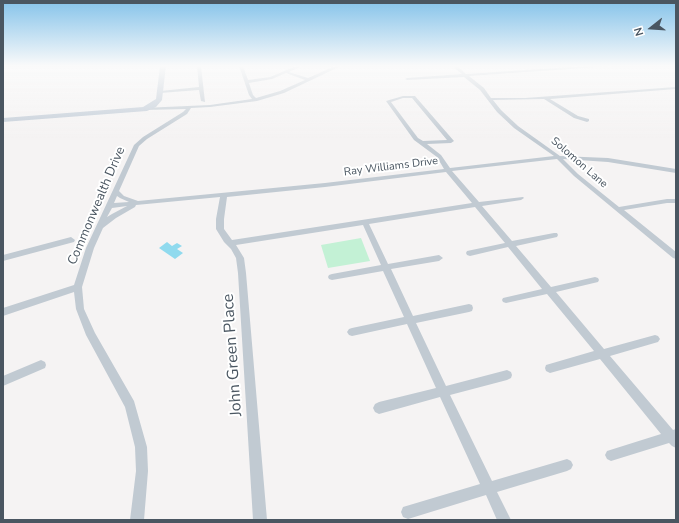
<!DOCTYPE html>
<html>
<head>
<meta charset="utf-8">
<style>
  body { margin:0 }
  #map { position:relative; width:679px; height:523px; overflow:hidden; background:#f5f3f3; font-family:"Nunito Sans",sans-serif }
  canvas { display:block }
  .frame { position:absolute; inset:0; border:4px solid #4a5661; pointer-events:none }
  .north { position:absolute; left:631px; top:8px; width:40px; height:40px; -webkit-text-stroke:3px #fff; paint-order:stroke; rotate:253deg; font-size:11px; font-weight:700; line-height:16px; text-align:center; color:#4a5661 }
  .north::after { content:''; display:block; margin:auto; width:14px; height:18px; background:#4a5661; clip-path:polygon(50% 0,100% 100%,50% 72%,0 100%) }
</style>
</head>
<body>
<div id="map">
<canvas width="679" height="523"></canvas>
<div class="frame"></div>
<div class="north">N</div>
</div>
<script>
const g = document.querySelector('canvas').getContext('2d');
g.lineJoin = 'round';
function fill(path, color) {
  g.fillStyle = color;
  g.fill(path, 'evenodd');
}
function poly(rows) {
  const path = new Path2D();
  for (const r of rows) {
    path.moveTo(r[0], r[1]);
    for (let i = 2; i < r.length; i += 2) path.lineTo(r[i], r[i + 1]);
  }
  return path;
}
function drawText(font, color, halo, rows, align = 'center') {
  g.font = font + ' "Nunito Sans",sans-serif';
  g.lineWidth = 4;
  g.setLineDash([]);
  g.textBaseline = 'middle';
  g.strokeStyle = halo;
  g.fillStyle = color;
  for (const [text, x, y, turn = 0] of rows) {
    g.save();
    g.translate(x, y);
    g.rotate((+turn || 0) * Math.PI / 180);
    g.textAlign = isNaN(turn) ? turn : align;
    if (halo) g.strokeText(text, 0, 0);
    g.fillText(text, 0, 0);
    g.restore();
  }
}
fill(poly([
  [361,238,370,261,328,268,321,245]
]), '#c3f1d5');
fill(poly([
  [167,242,172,246,177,243,182,246,177,249,183,253,175,259,159,248]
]), '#90daee');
fill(poly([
  [197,66,201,66,205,102,201,101,199,90,160,93,158,92,160,91,199,87,197,66],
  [239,66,243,66,248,80,270,77,296,66,302,66,289,72,308,78,335,66,341,66,284,93,257,101,210,107,191,108,187,114,147,139,139,146,119,191,124,196,138,201,325,183,444,169,437,157,414,140,386,101,403,96,415,96,454,141,451,143,427,144,441,155,450,168,554,156,514,128,497,112,480,90,464,77,407,80,405,79,407,78,462,74,452,66,457,66,466,74,586,66,613,66,469,76,484,88,491,98,525,98,676,87,676,89,550,99,578,116,589,119,589,121,587,122,574,118,544,99,493,100,501,110,518,126,560,156,608,158,676,169,676,173,608,162,563,159,578,174,619,207,667,199,676,199,676,203,667,203,624,210,676,252,676,259,673,258,574,176,557,159,452,171,479,202,523,197,524,198,521,200,482,206,512,241,554,233,557,233,558,235,557,237,516,246,551,287,595,277,598,278,599,280,598,282,556,292,604,349,655,335,658,336,660,339,658,342,610,356,673,430,676,429,676,448,672,446,669,443,611,461,607,459,605,455,607,451,661,434,600,359,550,373,546,371,545,368,546,365,594,351,547,294,506,303,503,302,502,300,503,298,542,289,508,247,470,256,467,255,466,253,467,251,505,243,475,207,369,224,388,264,439,255,443,258,439,261,391,269,413,316,469,304,472,305,473,308,472,311,469,312,416,323,446,386,507,370,511,372,512,375,511,378,507,380,450,395,492,481,567,459,571,461,573,465,571,469,567,471,497,492,511,520,497,520,486,495,408,519,403,517,401,512,403,507,480,484,440,397,379,414,375,412,373,408,375,404,379,402,436,388,407,324,352,336,349,335,347,332,349,329,352,328,404,317,383,271,332,280,329,279,328,277,329,275,332,274,381,265,363,225,236,245,244,258,246,273,267,520,253,520,238,273,236,258,231,249,224,242,216,229,216,219,220,197,136,205,135,207,116,218,103,228,94,248,82,287,84,309,95,333,134,401,147,447,148,471,144,520,130,520,136,471,135,447,125,407,86,335,76,309,74,292,3,316,3,308,74,285,86,248,134,145,143,137,183,112,186,109,144,110,142,110,142,108,210,105,252,99,249,95,239,66],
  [286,73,305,80,280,91,256,98,253,95,249,83,272,79,286,73],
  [403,98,412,98,447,140,423,141,418,138,391,102,403,98],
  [446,172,472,203,232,240,224,229,224,219,227,197,325,187,446,172],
  [117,196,120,198,129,202,114,203,117,196],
  [127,206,112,214,107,217,112,208,127,206],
  [71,237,75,240,74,242,3,261,3,255,71,237],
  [41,360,45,362,46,365,45,368,3,386,3,376,41,360]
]), '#c1cad2');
fill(poly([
  [160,66,166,66,162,100,156,107,147,111,3,122,3,118,143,107,156,99,160,66]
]), '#c1cbd6');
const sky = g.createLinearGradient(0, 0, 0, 140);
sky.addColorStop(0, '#85c3ea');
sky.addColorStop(0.47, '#fafafa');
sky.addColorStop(1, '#fafafa00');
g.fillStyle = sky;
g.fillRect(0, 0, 679, 140);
drawText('11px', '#4a5661', '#fff', [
  ["Solomon Lane",579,163,41],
  ["Ray Williams Drive",391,167,-7]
]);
drawText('13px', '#4a5661', '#fff', [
  ["Commonwealth Drive",97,206,-67]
]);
drawText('16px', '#4a5661', '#fff', [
  ["John Green Place",233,355,-94]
]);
</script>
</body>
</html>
